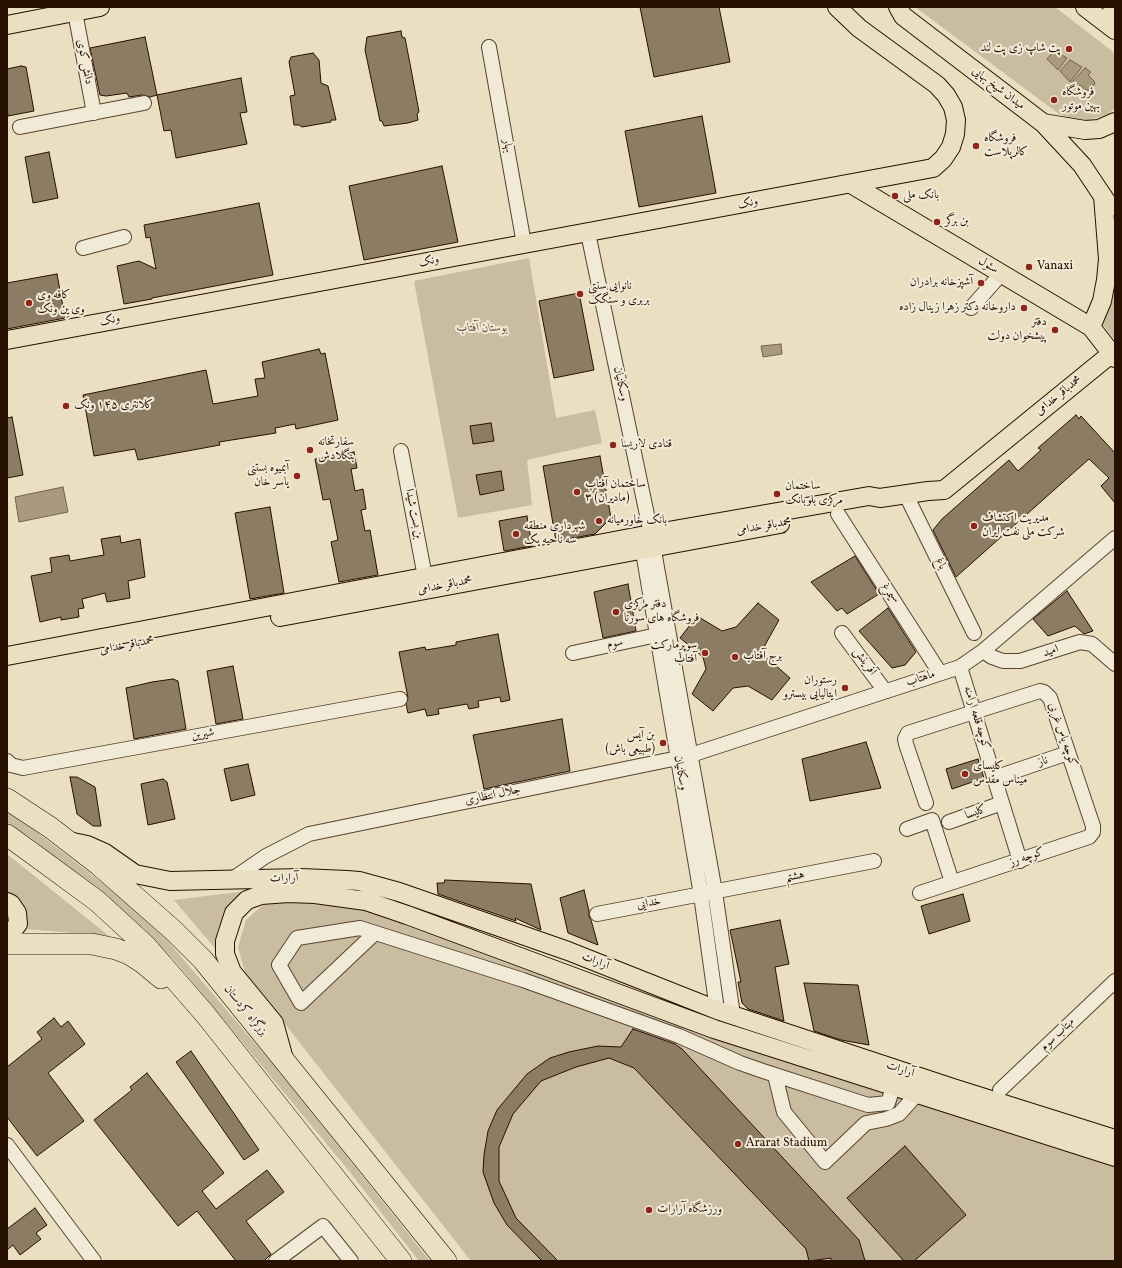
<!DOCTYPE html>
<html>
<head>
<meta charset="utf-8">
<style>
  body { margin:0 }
  #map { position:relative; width:1122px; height:1268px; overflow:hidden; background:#eadfc1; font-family:Vollkorn,serif }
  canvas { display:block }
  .frame { position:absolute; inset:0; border:8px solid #281000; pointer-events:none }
</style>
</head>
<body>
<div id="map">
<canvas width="1122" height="1268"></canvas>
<div class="frame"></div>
</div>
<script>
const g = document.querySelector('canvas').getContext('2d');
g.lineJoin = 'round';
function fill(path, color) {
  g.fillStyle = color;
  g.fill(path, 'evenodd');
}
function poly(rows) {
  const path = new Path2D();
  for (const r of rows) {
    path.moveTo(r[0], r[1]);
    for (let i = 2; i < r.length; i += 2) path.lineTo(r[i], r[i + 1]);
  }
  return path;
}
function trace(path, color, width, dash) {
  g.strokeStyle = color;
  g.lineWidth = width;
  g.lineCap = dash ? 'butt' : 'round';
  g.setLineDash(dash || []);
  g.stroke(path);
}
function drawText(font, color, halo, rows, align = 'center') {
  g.font = font + ' Vollkorn,Amiri,serif';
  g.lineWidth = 4;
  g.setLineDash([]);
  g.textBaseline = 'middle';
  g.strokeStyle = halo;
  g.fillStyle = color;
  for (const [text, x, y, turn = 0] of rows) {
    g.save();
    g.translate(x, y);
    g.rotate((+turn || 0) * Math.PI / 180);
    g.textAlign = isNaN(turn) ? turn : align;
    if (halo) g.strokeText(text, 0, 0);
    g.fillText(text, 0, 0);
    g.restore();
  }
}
fill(poly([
  [915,7,1055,7,1112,51,1115,56,1115,108,1108,114,1086,121,1073,119,1059,114],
  [529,258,556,418,595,410,602,443,527,460,532,505,458,518,414,281],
  [1115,274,1115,340,1103,325,1114,293],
  [7,812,30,827,149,919,276,1068,430,1261,419,1261,349,1171,176,962,144,929,103,896,31,838,7,823],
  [7,854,109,936,25,929,27,912,22,903,7,893],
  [247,891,224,913,217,933,219,953,174,900],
  [293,897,364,907,743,1046,1115,1166,1115,1261,471,1261,245,973,238,947,246,920,266,902]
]), '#c9bca0');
const water = poly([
  [1054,51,1067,58,1058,70,1047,59,1054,51],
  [1070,60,1082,67,1070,82,1060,71,1070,60],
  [1085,68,1091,72,1088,75,1094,81,1095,84,1089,90,1086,90,1080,85,1076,89,1070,84,1085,68],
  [781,344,782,354,763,357,761,346,781,344],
  [63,487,68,512,19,522,15,497,63,487]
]);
fill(water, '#a8997f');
trace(water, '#75624c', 1);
const building = poly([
  [640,7,719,7,730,62,654,77,640,7],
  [401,31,402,37,405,38,411,69,419,112,417,114,418,120,408,123,384,126,382,121,380,121,365,50,367,37,401,31],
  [145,37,157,95,150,97,142,95,129,97,127,93,106,96,100,95,90,48,145,37],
  [313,53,319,60,321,83,328,86,336,120,331,120,331,122,302,127,299,125,294,125,290,96,295,95,289,62,291,57,313,53],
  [21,66,26,67,34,111,8,116,7,108,7,69,21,66],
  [241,78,247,112,240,113,247,144,176,158,171,130,164,131,157,95,241,78],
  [702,116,716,193,639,207,625,131,702,116],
  [49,152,58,198,33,203,25,157,49,152],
  [442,166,458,242,364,260,349,186,442,166],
  [259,203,273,275,152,298,152,299,124,304,117,266,139,261,156,269,150,237,146,238,144,225,259,203],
  [57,274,65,318,7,329,7,283,57,274],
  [579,293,594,370,554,378,539,301,579,293],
  [319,349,321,354,325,353,338,420,296,429,295,424,275,428,276,433,219,442,220,445,138,460,135,449,94,456,83,395,206,370,213,404,258,396,255,379,265,378,262,362,319,349],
  [1076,415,1079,419,1081,416,1115,453,1115,503,1101,486,1109,478,1089,459,956,577,933,530,942,519,1009,460,1018,471,1041,450,1038,448,1076,415],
  [12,417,23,475,7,478,7,418,12,417],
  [491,423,494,441,473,444,470,426,491,423],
  [354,452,357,468,351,469,355,491,363,489,366,509,361,510,365,531,370,530,378,575,339,582,331,542,338,540,330,499,323,500,315,459,354,452],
  [600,456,611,518,595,534,556,541,543,466,600,456],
  [501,471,504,490,480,495,476,475,501,471],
  [270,507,284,593,250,599,235,513,270,507],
  [527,516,532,546,504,551,499,521,527,516],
  [120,536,121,543,140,539,145,577,128,581,130,598,107,602,105,593,82,599,84,608,78,609,79,617,61,620,61,617,40,622,31,576,52,572,50,558,69,555,70,561,104,555,101,539,120,536],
  [855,556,879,594,847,614,842,608,837,611,811,582,855,556],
  [628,584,636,631,603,638,594,592,628,584],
  [1067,591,1093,631,1084,634,1075,626,1048,636,1033,619,1067,591],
  [758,603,779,620,765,645,766,657,790,678,772,700,748,686,733,688,713,711,692,694,706,669,703,657,680,638,697,616,722,631,736,627,758,603],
  [888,608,916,652,905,665,892,668,859,631,888,608],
  [498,634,510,700,501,702,500,697,478,701,479,707,469,709,467,704,438,709,439,714,427,716,425,709,408,713,406,704,408,698,399,652,425,647,426,650,456,645,456,642,498,634],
  [233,666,243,719,216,724,207,671,233,666],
  [173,679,178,681,186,729,134,739,126,688,152,682,173,679],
  [562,719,570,771,484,789,473,735,562,719],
  [866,742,881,788,810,801,802,759,866,742],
  [978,759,984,778,952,789,946,769,978,759],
  [248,764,255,795,231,801,224,769,248,764],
  [70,777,77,777,95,787,101,826,93,826,77,814,70,777],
  [163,779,167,782,175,819,148,825,141,784,163,779],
  [445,880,531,884,541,930,515,918,516,921,438,894,437,883,444,883,445,880],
  [584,890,589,911,589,916,591,920,598,945,568,933,560,898,584,890],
  [963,894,970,921,929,934,921,906,963,894],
  [780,920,789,964,775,967,784,1021,748,1009,742,1003,738,982,741,982,730,930,780,920],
  [804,983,858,985,869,1045,841,1040,814,1031,804,983],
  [54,1018,61,1027,68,1021,85,1044,48,1073,84,1121,37,1156,7,1117,7,1067,42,1039,37,1032,54,1018],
  [633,1029,675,1044,682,1049,859,1240,865,1261,831,1261,831,1258,809,1261,806,1249,634,1068,609,1058,576,1067,541,1081,513,1114,499,1147,499,1181,516,1218,558,1261,542,1261,507,1225,494,1203,483,1172,484,1155,488,1131,497,1110,527,1074,550,1058,569,1052,598,1046,621,1047,633,1029],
  [191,1051,259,1150,244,1160,176,1062,191,1051],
  [147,1073,224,1173,202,1191,216,1209,267,1170,284,1192,246,1221,271,1254,264,1261,236,1261,197,1211,178,1226,94,1120,132,1090,130,1087,147,1073],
  [905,1146,966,1215,914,1261,904,1261,847,1198,905,1146],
  [35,1208,47,1225,36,1233,41,1239,20,1255,13,1245,7,1250,7,1229,35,1208]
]);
fill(building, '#8d7c64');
trace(building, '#281000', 1);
const minor = poly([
  [75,12,94,113],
  [489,47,524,244],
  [20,127,144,103],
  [588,233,651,534,715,892,733,1015],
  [83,248,124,237],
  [971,308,1001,274],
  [401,451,425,577],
  [906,495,974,633],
  [838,514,940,673],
  [641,540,701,895,717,1010],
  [842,633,885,691],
  [983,651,992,657,1003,661,1020,661,1080,642,1092,644,1115,664],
  [573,653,657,635],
  [960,667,1020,861],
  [691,755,960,667,983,651,1115,538],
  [7,761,11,765,23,768,400,699],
  [994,778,1068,753],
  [949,822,1002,803],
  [907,829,932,820,952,882],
  [231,880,266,856,309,834,678,758],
  [920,893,1089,837,1093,832,1093,826,1050,698,1044,692,1040,691,908,733,905,739,906,744,926,803],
  [597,914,874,861],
  [375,933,301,1003,279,965,297,938,360,928,523,980,679,1036,740,1063,763,1071,868,1105,888,1103,893,1087],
  [775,1075,784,1112,825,1162,866,1123,886,1119,899,1114,917,1094],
  [1000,1090,1115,981],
  [7,1145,94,1261],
  [276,1261,323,1226,351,1261]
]);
const major = poly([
  [898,7,903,16,1043,123,1085,130,1099,129,1115,122],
  [1085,7,1115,30],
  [1112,7,1115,10],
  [7,25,100,7],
  [1043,123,1082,165,1110,207],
  [851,184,1091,327,1115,358],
  [1091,327,1102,301,1106,280,1108,259,1103,196],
  [7,340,933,168,943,159,951,147,955,134,956,120,953,107,946,95,937,85,859,28,837,7],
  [280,617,780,524],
  [7,656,651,534,869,496,880,498,928,491,944,490,1111,354],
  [73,842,87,845,105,853,135,874,170,881,301,878,347,880,359,881,399,892,568,951,717,1010,953,1088,1115,1139],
  [7,902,11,904,17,913,18,924,7,937],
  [284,1059,274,1023,232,972,225,954,225,941,234,913,247,900,261,895,288,893,315,894,366,901,407,915,714,1029,1115,1157]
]);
const highway = poly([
  [7,799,51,828,99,865,174,931,203,960,446,1261],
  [7,835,40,859,97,901,145,945,205,1014,401,1261],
  [7,944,92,944,116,949,129,954,143,963,161,978]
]);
trace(minor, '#584430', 16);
trace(major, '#281000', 20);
trace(highway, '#281000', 22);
trace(minor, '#f1ead7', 14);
trace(major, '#eadfc1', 18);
trace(highway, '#eadfc1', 21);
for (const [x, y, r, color] of [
  [1069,49,4,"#8f2418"],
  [1054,100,4,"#8f2418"],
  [976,146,4,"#8f2418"],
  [895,196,4,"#8f2418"],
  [937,222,4,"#8f2418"],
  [1029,267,4,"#8f2418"],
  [981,283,4,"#8f2418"],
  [580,294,4,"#8f2418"],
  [29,303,4,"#8f2418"],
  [1024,308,4,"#8f2418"],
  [1055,330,4,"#8f2418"],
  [66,406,4,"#8f2418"],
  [613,445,4,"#8f2418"],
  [310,450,4,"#8f2418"],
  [297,476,4,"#8f2418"],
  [577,492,4,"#8f2418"],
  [777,494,4,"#8f2418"],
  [599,521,4,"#8f2418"],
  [974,526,4,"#8f2418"],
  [516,534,4,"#8f2418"],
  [616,612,4,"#8f2418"],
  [705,653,4,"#8f2418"],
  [735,657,4,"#8f2418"],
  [845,688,4,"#8f2418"],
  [663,743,4,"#8f2418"],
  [965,774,4,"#8f2418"],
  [738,1144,4,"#8f2418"],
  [649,1210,4,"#8f2418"]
]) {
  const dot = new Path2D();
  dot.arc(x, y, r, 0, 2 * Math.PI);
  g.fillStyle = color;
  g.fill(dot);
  trace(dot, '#f1ead7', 1.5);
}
drawText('12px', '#281000', '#f1ead7', [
  ["پت شاپ زی پت لند",1061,49,"right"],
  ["فروشگاه",1062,93],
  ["بهین موتور",1062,107],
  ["فروشگاه",984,139],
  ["کالرپلاست",984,153],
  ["بانک ملی",903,196],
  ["بن برگر",945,222],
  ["Vanaxi",1037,267],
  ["آشپزخانه برادران",973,283,"right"],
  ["نانوایی سنتی",588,287],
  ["بربری و سنگک",588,301],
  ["کافه وی‌",37,296],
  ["وی‌ یِن ونک",37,310],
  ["داروخانه دکتر زهرا زینال زاده",1016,308,"right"],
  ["دفتر",1047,323,"right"],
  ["پیشخوان دولت",1047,337,"right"],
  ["کلانتری ۱۴۵ ونک",74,406],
  ["سفارتخانه",318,443],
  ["بنگلادش",318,457],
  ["قنادی لاریسا",621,445],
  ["آبمیوه بستنی",289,469,"right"],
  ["یاسر خان",289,483,"right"],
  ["ساختمان آفتاب",585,485],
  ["۳ (مادیران)",585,499],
  ["ساختمان",785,487],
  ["مرکزی بلوبانک",785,501],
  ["مدیریت اکتشاف",982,519],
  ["شرکت ملی نفت ایران",982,533],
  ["بانک خاورمیانه",607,521],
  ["شهرداری منطقه",524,527],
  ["سه ناحیه یک",524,541],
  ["دفتر مرکزی",624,605],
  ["فروشگاه های سورنا",624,619],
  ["سوپرمارکت",697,646,"right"],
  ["آفتاب",697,660,"right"],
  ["برج آفتاب",743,657],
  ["رستوران",837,681,"right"],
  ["ایتالیایی بیسترو",837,695,"right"],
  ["بن آیس",655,736,"right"],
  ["(طبیعی باش)",655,750,"right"],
  ["کلیسای",973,767],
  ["میناس مقدس",973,781],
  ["Ararat Stadium",746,1144],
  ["ورزشگاه آرارات",657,1210]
], 'left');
drawText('12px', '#281000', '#f1ead7', [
  ["دانش کوی",84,62,79],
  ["میدان شیخ بهایی",998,89,37],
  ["بهار",507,146,80],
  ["ونک",748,204,-11],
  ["ونک",429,262,-11],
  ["سئول",988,266,31],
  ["ونک",110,321,-11],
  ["وسکانیان",620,384,78],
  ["محمدباقر خدامی",1059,396,-39],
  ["بن بست شیدا",413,514,79],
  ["محمدباقر خدامی",764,527,-10],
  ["باغ",940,564,63],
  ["محمدباقر خدامی",445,586,-11],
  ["سیمرغ",889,594,57],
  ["سوم",615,644,-11],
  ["محمدباقر خدامی",127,646,-11],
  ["امید",1051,652,-19],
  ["آفرینش",864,662,54],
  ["ماهتاب",921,679,-18],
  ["کوچه قلعه ارامنه",976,718,73],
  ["شیرین",203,735,-10],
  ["کوچه یاس غربی",1062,735,71],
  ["ناز",1043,762,-18],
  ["وسکانیان",680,773,80],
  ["جلال انتظاری",493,796,-12],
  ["کلیسا",976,813,-20],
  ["کوچه رز",1027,858,-19],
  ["هشتم",795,877,-11],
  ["آرارات",284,879,-1],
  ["خدایی",649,904,-10],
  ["آرارات",595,962,22],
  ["بزرگراه کردستان",245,1011,51],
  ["مهتاب سوم",1058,1035,-44],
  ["آرارات",900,1070,18]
]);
drawText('italic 12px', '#604c38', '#f1ead7', [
  ["بوستان آفتاب",482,329]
]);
</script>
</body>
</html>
